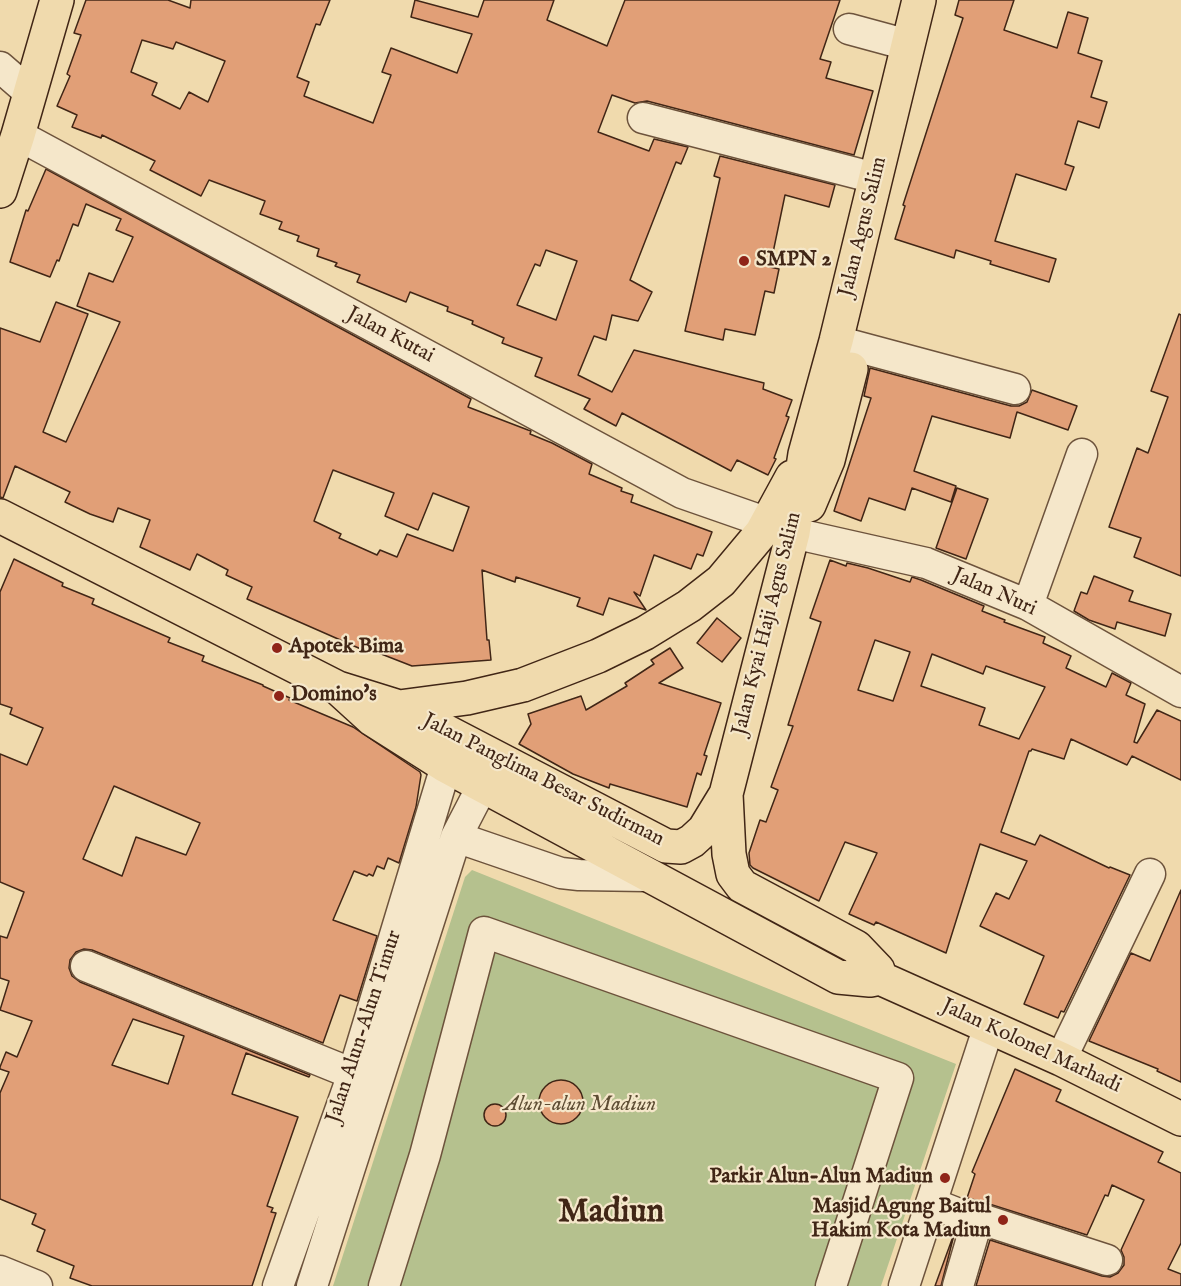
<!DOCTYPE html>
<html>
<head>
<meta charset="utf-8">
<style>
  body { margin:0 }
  canvas { display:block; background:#f0daad }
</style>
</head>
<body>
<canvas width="1181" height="1286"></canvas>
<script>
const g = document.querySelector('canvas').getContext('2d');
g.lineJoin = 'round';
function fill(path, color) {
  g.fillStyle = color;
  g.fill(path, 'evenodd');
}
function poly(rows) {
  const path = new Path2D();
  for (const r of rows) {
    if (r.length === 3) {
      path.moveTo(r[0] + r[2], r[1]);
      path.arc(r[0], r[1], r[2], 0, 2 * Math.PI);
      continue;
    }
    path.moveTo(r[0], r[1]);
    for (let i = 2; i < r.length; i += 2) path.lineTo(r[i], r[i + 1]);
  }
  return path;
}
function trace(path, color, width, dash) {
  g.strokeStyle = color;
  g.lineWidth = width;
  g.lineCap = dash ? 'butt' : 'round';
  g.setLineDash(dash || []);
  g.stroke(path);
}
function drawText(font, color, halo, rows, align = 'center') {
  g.font = font + ' "IM FELL English",serif';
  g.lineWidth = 4.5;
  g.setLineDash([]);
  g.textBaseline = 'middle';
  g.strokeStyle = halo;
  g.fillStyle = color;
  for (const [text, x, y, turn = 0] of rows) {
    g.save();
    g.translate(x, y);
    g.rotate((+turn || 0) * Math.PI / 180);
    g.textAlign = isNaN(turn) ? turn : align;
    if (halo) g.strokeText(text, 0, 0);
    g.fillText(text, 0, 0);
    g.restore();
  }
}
fill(poly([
  [472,870,956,1064,881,1286,333,1286,465,877]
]), '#b5c18e');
const building = poly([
  [86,0,168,0,190,8,191,0,330,0,320,25,316,24,297,77,309,82,304,96,373,123,391,75,382,72,391,48,457,73,472,34,411,17,415,0,478,17,484,0,554,0,547,20,607,46,625,0,840,0,820,59,831,62,826,78,873,91,854,155,647,101,635,103,612,95,598,132,649,151,654,139,688,147,681,164,676,162,630,280,652,292,638,321,612,315,606,340,594,336,578,375,612,392,634,350,764,383,763,389,792,400,786,416,789,417,774,458,776,459,768,475,737,460,731,471,622,413,616,426,584,409,590,399,535,376,542,358,502,343,504,338,472,324,473,321,447,311,448,307,410,292,406,302,357,282,360,275,335,266,337,263,317,256,319,249,297,241,299,236,279,229,282,222,260,214,265,201,209,180,201,196,150,170,155,161,102,135,101,138,72,127,77,115,57,106,70,76,67,74,81,35,74,33,86,0],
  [142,40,173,49,176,42,225,61,208,102,189,92,180,109,152,95,157,83,131,72,142,40],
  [546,250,577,261,556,320,517,305,535,264,540,266,546,250],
  [959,0,1014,0,1004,30,1057,48,1068,12,1088,18,1078,53,1102,61,1091,97,1107,102,1099,128,1078,121,1065,164,1074,167,1066,190,1016,174,995,241,1056,259,1049,282,990,264,991,261,956,250,954,258,895,239,905,206,903,205,963,18,955,15,959,0],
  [720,156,835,185,829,207,785,195,770,267,779,269,774,293,765,291,755,335,725,329,723,340,685,331,720,178,714,176,720,156],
  [46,169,471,399,468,407,528,430,531,431,530,434,552,443,592,464,589,474,622,488,621,491,633,495,631,502,712,532,703,556,697,554,691,569,654,555,640,596,634,592,646,610,609,598,603,615,577,606,580,598,516,577,515,582,482,570,487,640,489,640,491,660,412,666,371,650,370,653,247,599,252,587,226,575,228,570,197,554,190,570,140,547,150,520,118,508,113,522,90,514,65,502,70,492,15,466,3,498,0,497,0,328,40,342,56,302,88,314,43,432,66,442,120,322,77,306,89,273,113,282,133,237,116,230,121,219,86,204,78,226,73,224,59,261,57,260,50,277,10,262,26,210,28,211,46,169],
  [333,470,394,493,385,516,418,530,433,493,469,507,453,551,407,534,397,557,380,550,377,555,339,538,341,534,314,521,333,470],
  [1179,314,1181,315,1181,576,1134,557,1141,538,1109,527,1137,448,1148,453,1168,397,1151,391,1179,314],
  [870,368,1011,406,1019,406,1027,402,1032,390,1077,406,1068,430,1017,412,1010,438,932,416,914,471,956,486,951,502,912,488,905,510,869,498,861,521,834,511,871,398,864,396,870,368],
  [957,488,988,499,966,559,936,548,957,488],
  [14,559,63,583,62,586,94,599,92,604,170,638,168,642,204,656,202,661,263,685,263,686,290,698,289,700,353,727,420,772,421,775,416,807,399,863,388,858,384,869,377,866,373,876,369,874,367,876,354,871,333,920,377,936,357,1001,340,995,323,1043,92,950,84,949,76,952,70,960,69,968,72,976,80,982,310,1075,309,1077,246,1053,232,1094,298,1117,267,1206,273,1208,271,1212,276,1213,252,1286,92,1286,70,1278,74,1266,37,1251,45,1230,32,1224,36,1214,0,1199,0,1093,9,1072,0,1069,0,1067,6,1052,17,1057,32,1021,0,1010,9,981,0,978,0,936,7,938,24,892,0,882,0,754,27,765,43,728,10,714,12,708,0,704,0,592,14,559],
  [114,786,200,823,186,855,136,837,122,876,83,859,114,786],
  [133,1019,184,1036,168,1084,112,1065,133,1019],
  [830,560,846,566,847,563,868,568,910,582,912,577,921,580,984,606,982,611,1005,620,1004,622,1045,637,1043,643,1071,656,1066,668,1106,687,1112,673,1131,683,1126,695,1145,704,1134,742,1137,743,1157,710,1181,721,1181,780,1132,756,1127,765,1071,739,1064,759,1032,749,1031,751,1029,751,1001,832,1035,845,1040,835,1109,868,1110,867,1130,875,1064,1012,1061,1011,1058,1018,1024,1004,1044,956,980,926,996,893,1009,899,1027,861,980,844,946,953,876,922,874,925,849,914,877,853,845,842,819,901,753,868,750,865,749,853,760,820,766,822,778,790,771,787,793,726,788,725,821,622,810,618,830,560],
  [875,640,910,652,893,701,858,690,875,640],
  [932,654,983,674,986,666,1045,687,1019,739,979,725,985,708,921,686,932,654],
  [1094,576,1133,591,1129,601,1171,614,1165,636,1117,622,1115,629,1089,620,1074,611,1081,592,1087,594,1094,576],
  [717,618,741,638,722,662,697,643,717,618],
  [670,648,683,668,659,683,721,703,704,755,707,756,701,775,697,773,687,807,610,784,609,788,573,774,519,744,531,724,528,714,581,696,586,710,627,686,625,683,654,664,651,660,670,648],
  [1181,890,1181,1082,1157,1071,1158,1069,1089,1041,1131,953,1150,961,1181,890],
  [1015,1069,1061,1090,1056,1101,1163,1152,1158,1162,1181,1173,1181,1243,1168,1269,1181,1274,1181,1286,976,1286,990,1240,1102,1276,1110,1277,1118,1273,1124,1265,1124,1257,1121,1250,1144,1200,1112,1185,1108,1196,1105,1195,1087,1235,983,1202,967,1198,975,1174,972,1172,1015,1069],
  [561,1102,22],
  [495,1115,11],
  [955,1231,941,1286,935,1286,955,1231]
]);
fill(building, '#e19f77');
trace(building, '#412616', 1.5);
const minor = poly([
  [849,29,908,45],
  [0,67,30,93],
  [643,118,875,178],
  [18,135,682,493,768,523],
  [836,341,1015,389],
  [793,533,926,563,1028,605,1181,692],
  [1028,605,1082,454],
  [456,837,561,873,579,875,647,876],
  [86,966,353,1074],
  [1061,1059,1150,874],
  [931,1203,959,1214,978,1218,1107,1260],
  [0,1271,37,1286],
  [278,1286,353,1074,446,766],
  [312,1286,456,837,483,785],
  [384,1286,425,1155,484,932,898,1078,831,1286],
  [904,1286,989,1026],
  [958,1286,978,1218]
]);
const major = poly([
  [0,191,18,135,57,0],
  [809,505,828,460,851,369],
  [0,516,338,688,399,707,666,846,681,847,692,841,704,830,726,794],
  [338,688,372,719,446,766,838,977,870,980,880,978,1061,1059,1181,1119],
  [399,707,467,698,523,685,598,656,645,633,689,606,721,581,762,532,792,477],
  [880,978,878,970,856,947,742,886,733,874,729,854,726,794,793,533,805,454,836,341,919,0]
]);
trace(minor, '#6d533c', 33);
trace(major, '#412616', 36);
trace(minor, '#f5e7ca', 30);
trace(major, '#f0daad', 33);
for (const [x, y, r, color] of [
  [744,261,6,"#8f2418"],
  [277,648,6,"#8f2418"],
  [279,696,6,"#8f2418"],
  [945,1178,6,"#8f2418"],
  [1003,1220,6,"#8f2418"]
]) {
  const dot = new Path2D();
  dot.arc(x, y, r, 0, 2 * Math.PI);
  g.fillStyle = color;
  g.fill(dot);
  trace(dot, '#f5e7ca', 2);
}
drawText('21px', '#412616', '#f5e7ca', [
  ["Jalan Agus Salim",864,227,-76],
  ["Jalan Kutai",390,336,28],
  ["Jalan Nuri",994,593,24],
  ["Jalan Kyai Haji Agus Salim",768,624,-76],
  ["Jalan Panglima Besar Sudirman",543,781,27],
  ["Jalan Alun-Alun Timur",365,1027,-72],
  ["Jalan Kolonel Marhadi",1031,1047,25]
]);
drawText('bold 21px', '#412616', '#f5e7ca', [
  ["SMPN 2",756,261],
  ["Apotek Bima",289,648],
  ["Domino's",291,696],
  ["Parkir Alun-Alun Madiun",933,1178,"right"],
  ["Masjid Agung Baitul",991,1208,"right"],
  ["Hakim Kota Madiun",991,1232,"right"]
], 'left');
drawText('italic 21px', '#5e4d34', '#f5e7ca', [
  ["Alun-alun Madiun",580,1106]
]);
drawText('bold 33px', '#412616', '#f5e7ca', [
  ["Madiun",611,1214]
]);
</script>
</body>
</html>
